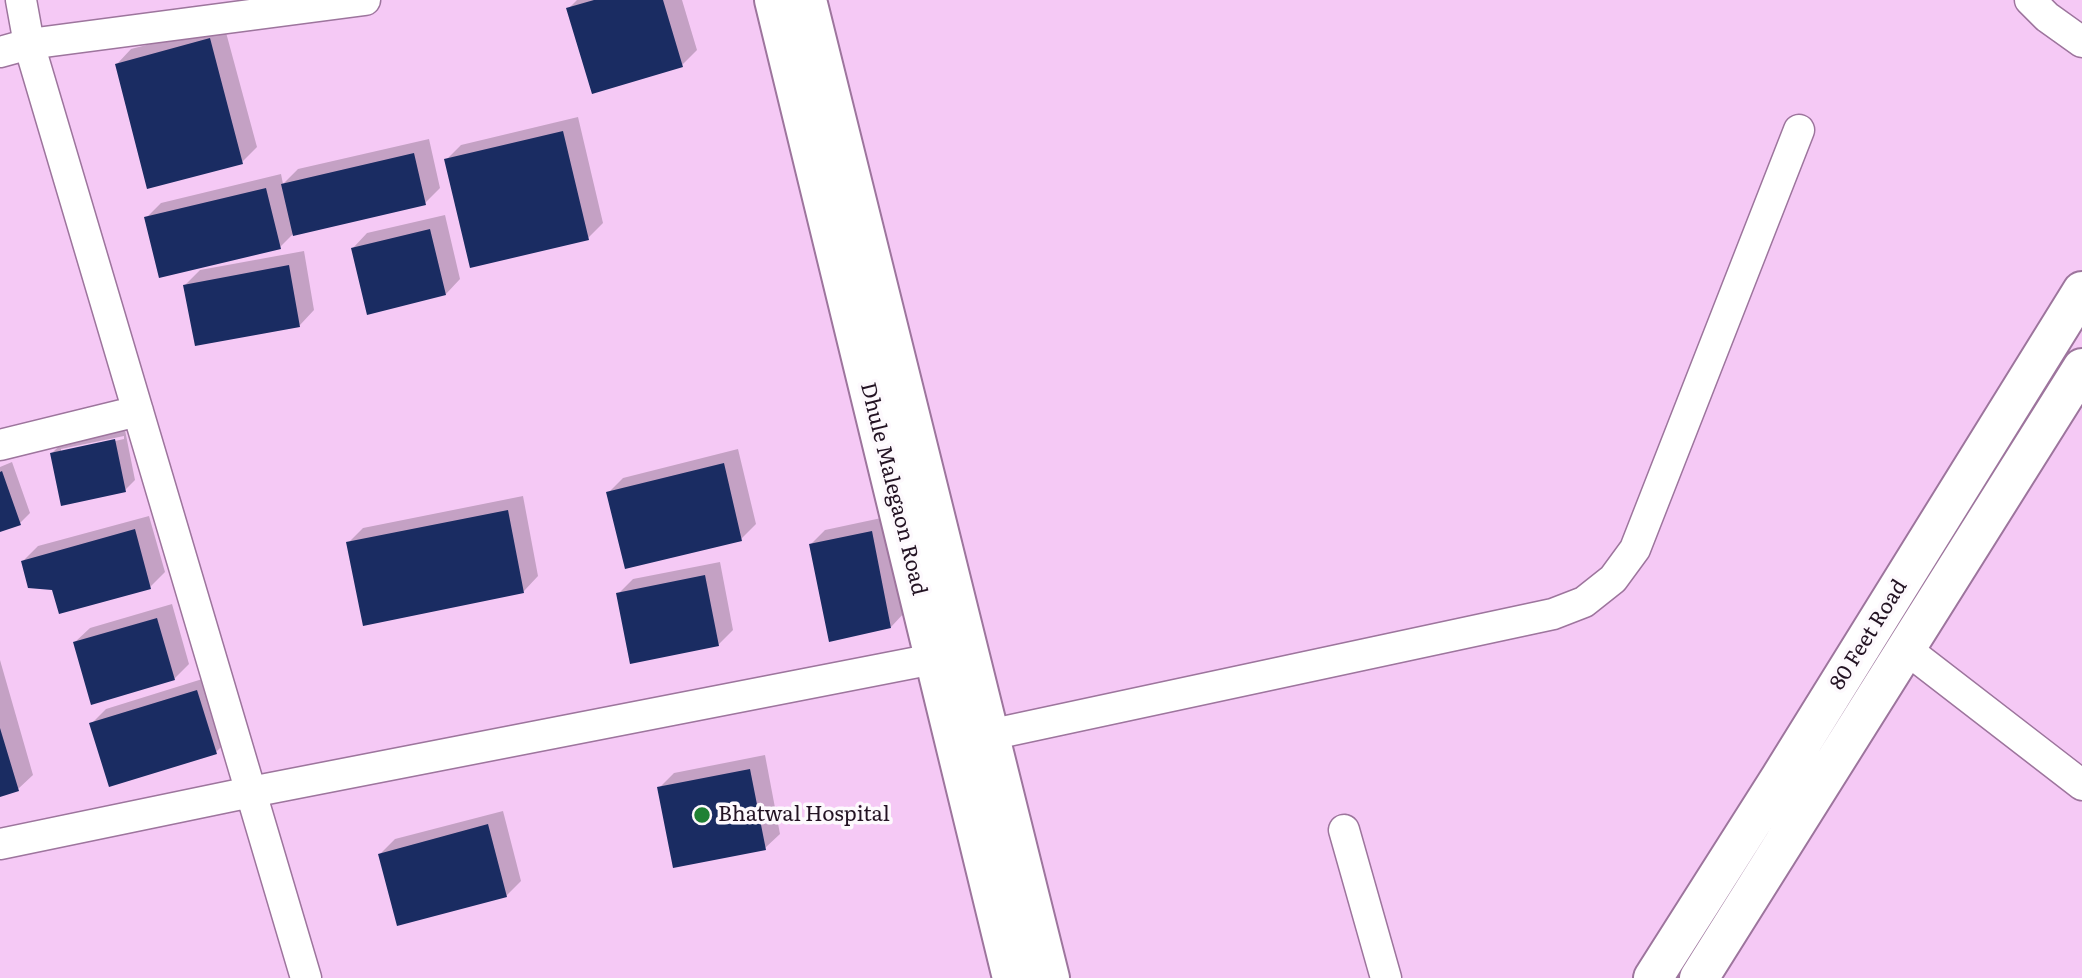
<!DOCTYPE html>
<html>
<head>
<meta charset="utf-8">
<style>
  body { margin:0 }
  canvas { display:block; background:#f5c9f5 }
</style>
</head>
<body>
<canvas width="2082" height="978"></canvas>
<script>
const g = document.querySelector('canvas').getContext('2d');
g.lineJoin = 'round';
function fill(path, color) {
  g.fillStyle = color;
  g.fill(path, 'evenodd');
}
function poly(rows) {
  const path = new Path2D();
  for (const r of rows) {
    path.moveTo(r[0], r[1]);
    for (let i = 2; i < r.length; i += 2) path.lineTo(r[i], r[i + 1]);
  }
  return path;
}
function trace(path, color, width, dash) {
  g.strokeStyle = color;
  g.lineWidth = width;
  g.lineCap = dash ? 'butt' : 'round';
  g.setLineDash(dash || []);
  g.stroke(path);
}
function drawText(font, color, halo, rows, align = 'center') {
  g.font = font + ' Literata,serif';
  g.lineWidth = 7;
  g.setLineDash([]);
  g.textBaseline = 'middle';
  g.strokeStyle = halo;
  g.fillStyle = color;
  for (const [text, x, y, turn = 0] of rows) {
    g.save();
    g.translate(x, y);
    g.rotate((+turn || 0) * Math.PI / 180);
    g.textAlign = isNaN(turn) ? turn : align;
    if (halo) g.strokeText(text, 0, 0);
    g.fillText(text, 0, 0);
    g.restore();
  }
}
fill(poly([
  [577,0,682,0,697,50,682,65,568,9],
  [224,25,257,147,242,162,117,64,131,49],
  [578,117,603,223,588,238,446,160,461,145],
  [429,139,440,188,425,203,293,234,280,247,146,218,161,203,281,174,283,184,298,169],
  [445,215,460,279,446,294,353,248,367,233],
  [304,251,314,310,300,325,185,285,200,270],
  [125,430,135,480,125,490,51,454,61,444],
  [124,436,124,439,61,453,61,449],
  [738,449,756,524,741,539,608,493,623,478],
  [12,462,30,513,20,523,0,530,0,467],
  [523,496,538,576,524,591,348,543,363,528],
  [149,516,165,572,150,587,53,588,23,561,38,546],
  [886,517,905,612,891,627,810,545,825,530],
  [720,562,733,630,718,645,618,594,633,579],
  [172,604,189,664,174,679,75,642,90,628],
  [0,660,33,775,18,789,0,795],
  [212,676,231,737,216,752,91,724,106,709],
  [765,755,780,834,765,848,659,788,674,773],
  [503,811,521,881,506,896,380,854,395,839]
]), '#0003');
fill(poly([
  [594,0,663,0,683,67,592,94,566,8],
  [210,38,243,164,147,189,115,64],
  [563,131,589,240,470,268,444,159],
  [414,153,426,205,293,236,281,184],
  [266,188,281,249,159,278,144,217],
  [430,229,446,295,367,315,351,248],
  [289,265,300,327,195,346,183,285],
  [115,439,126,492,61,506,50,453],
  [724,463,742,541,625,569,606,492],
  [2,471,21,525,0,532,0,472],
  [508,510,524,593,363,626,346,542],
  [135,529,151,589,59,614,52,590,28,588,21,561],
  [872,531,891,628,829,642,809,544],
  [705,575,719,646,630,664,616,593],
  [157,618,175,680,91,705,73,642],
  [197,690,217,754,109,787,89,723],
  [0,728,19,791,0,797],
  [750,769,766,850,673,868,657,787],
  [488,824,507,897,397,926,378,854]
]), '#1a2c62');
const street = poly([
  [21,0,29,44,306,978],
  [2030,0,2047,17,2082,42],
  [0,52,29,44,365,0],
  [0,445,138,411],
  [1906,649,2082,785],
  [989,735,1553,614,1584,602,1613,579,1635,549,1799,130],
  [1344,830,1386,978],
  [0,844,251,792,954,655]
]);
const secondary = poly([
  [1653,978,1780,778,2082,291],
  [1699,978,2082,368]
]);
const primary = poly([
  [774,0,1012,978],
  [807,0,1050,978]
]);
trace(street, '#9d759d', 33);
trace(secondary, '#9d759d', 42);
trace(primary, '#9d759d', 42);
trace(street, '#fff', 30);
trace(secondary, '#fff', 38);
trace(primary, '#fff', 38);
for (const [x, y, r, color] of [
  [702,815,9,"#1f8134"]
]) {
  const dot = new Path2D();
  dot.arc(x, y, r, 0, 2 * Math.PI);
  g.fillStyle = color;
  g.fill(dot);
  trace(dot, '#fdf9fd', 2.5);
}
drawText('21px', '#231323', '#fdf9fd', [
  ["Dhule Malegaon Road",893,489,76],
  ["80 Feet Road",1869,635,-58]
]);
drawText('21px', '#231323', '#fdf9fd', [
  ["Bhatwal Hospital",718,815]
], 'left');
</script>
</body>
</html>
